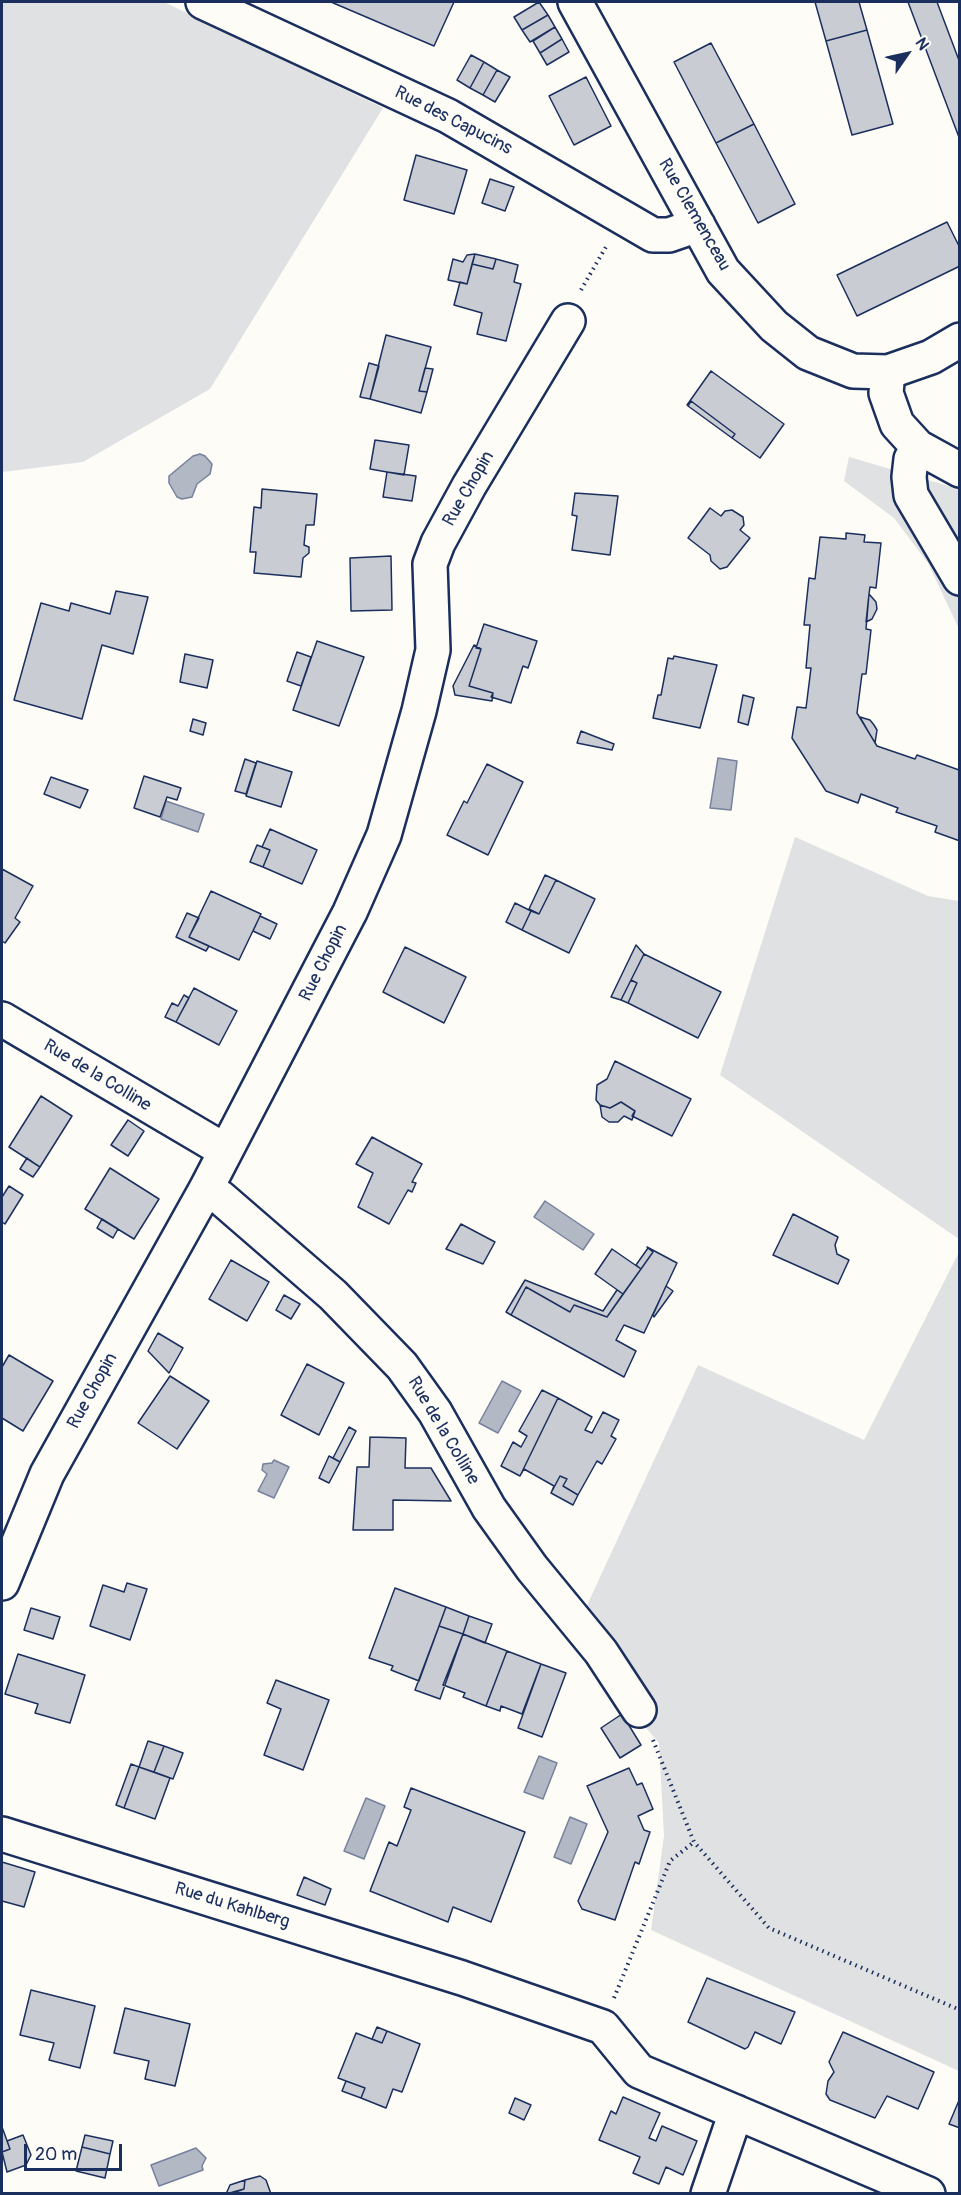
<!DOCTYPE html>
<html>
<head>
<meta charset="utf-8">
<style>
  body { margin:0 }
  #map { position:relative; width:961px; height:2195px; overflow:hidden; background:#fdfcf7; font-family:Pangolin,sans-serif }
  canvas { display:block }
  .frame { position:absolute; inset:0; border:3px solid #1b2f5e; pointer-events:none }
  .north { position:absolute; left:877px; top:24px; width:60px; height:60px; -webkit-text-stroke:4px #fdfcf7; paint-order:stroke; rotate:56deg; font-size:16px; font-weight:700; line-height:24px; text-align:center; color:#1b2f5e }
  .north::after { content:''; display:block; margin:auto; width:21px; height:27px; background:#1b2f5e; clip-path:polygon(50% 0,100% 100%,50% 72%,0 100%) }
  .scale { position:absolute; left:24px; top:2144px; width:98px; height:27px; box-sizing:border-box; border:3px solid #1b2f5e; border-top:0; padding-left:8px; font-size:18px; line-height:21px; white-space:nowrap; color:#1b2f5e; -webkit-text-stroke:4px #fdfcf7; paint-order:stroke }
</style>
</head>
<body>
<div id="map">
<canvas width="961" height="2195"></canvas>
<div class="frame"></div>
<div class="north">N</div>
<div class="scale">20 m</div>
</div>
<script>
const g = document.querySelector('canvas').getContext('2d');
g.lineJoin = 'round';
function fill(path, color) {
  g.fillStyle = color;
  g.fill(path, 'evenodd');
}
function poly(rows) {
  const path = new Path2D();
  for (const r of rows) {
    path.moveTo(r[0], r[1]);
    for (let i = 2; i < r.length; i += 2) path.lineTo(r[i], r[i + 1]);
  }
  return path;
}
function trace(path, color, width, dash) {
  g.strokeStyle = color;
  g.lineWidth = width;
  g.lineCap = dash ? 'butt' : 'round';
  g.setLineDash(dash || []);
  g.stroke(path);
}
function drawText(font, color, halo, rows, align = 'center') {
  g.font = font + ' Pangolin,sans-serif';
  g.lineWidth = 5;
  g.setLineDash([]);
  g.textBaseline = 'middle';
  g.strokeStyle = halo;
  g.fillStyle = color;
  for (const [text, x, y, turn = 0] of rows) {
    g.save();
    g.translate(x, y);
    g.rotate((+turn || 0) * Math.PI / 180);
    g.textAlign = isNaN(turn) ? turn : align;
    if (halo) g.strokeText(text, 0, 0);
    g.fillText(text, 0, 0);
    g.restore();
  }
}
fill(poly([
  [2,2,164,2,383,108,210,389,83,462,2,472],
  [849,457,959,489,959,629,928,563,894,518,844,481],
  [795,837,928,896,959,901,959,1239,720,1075],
  [959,1252,959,2071,651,1930,664,1836,659,1743,571,1640,698,1365,864,1440]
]), '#e0e1e3');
const water = poly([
  [200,454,205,456,212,464,210,474,197,484,192,497,182,499,177,497,169,483,169,476,193,456,200,454],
  [718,758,737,761,731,810,710,808,718,758],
  [166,801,204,814,198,832,161,819,166,801],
  [545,1201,594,1234,583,1250,534,1217,545,1201],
  [502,1381,521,1391,498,1433,479,1423,502,1381],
  [274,1460,289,1467,274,1498,258,1491,267,1474,262,1470,263,1464,272,1463,274,1460],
  [539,1756,557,1763,543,1799,524,1792,539,1756],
  [366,1798,385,1806,364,1859,344,1851,366,1798],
  [570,1817,587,1824,571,1864,554,1857,570,1817],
  [196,2148,206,2158,202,2166,203,2170,159,2186,151,2165,196,2148]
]);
fill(water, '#b3b8c5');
trace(water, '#76819c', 1.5);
const building = poly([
  [331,2,454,2,434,46,331,2],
  [539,2,548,15,522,30,514,17,539,2],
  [815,2,859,2,867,30,826,41,815,2],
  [908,2,937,2,960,63,960,140,908,2],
  [548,15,555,27,530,42,522,30,548,15],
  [555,27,562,39,540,53,533,41,555,27],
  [867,30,893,124,852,135,826,41,867,30],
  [562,39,569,52,547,65,540,53,562,39],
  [711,43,754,124,716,143,674,62,711,43],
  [471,55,484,62,470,88,457,80,471,55],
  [484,62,497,70,483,95,470,88,484,62],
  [497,70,510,77,495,102,483,95,497,70],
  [586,77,611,126,574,145,549,96,586,77],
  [754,124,795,204,758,223,716,143,754,124],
  [416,155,467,170,454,214,404,200,416,155],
  [490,179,514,187,505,211,482,203,490,179],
  [947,222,960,248,960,266,857,316,837,275,947,222],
  [475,254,467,284,448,280,453,259,463,262,467,255,475,254],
  [475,254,496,259,493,269,472,264,475,254],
  [496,259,518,265,514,282,521,284,506,341,477,334,482,313,454,305,460,282,467,284,472,264,493,269,496,259],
  [386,335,431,347,419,391,427,392,421,413,370,399,386,335],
  [369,363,379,366,370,399,360,397,369,363],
  [425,368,433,369,427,392,419,391,425,368],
  [711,371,784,424,760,458,732,438,735,434,691,401,687,405,711,371],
  [691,401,735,434,732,438,688,406,691,401],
  [375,440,409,445,404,475,370,469,375,440],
  [387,472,416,476,412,501,383,497,387,472],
  [262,489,317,494,314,525,306,525,304,545,309,547,309,553,303,558,301,577,254,573,256,552,250,552,254,507,261,508,262,489],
  [575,493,618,496,610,555,572,550,577,516,572,515,575,493],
  [710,508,721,516,725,511,732,510,743,517,744,525,740,530,750,538,727,567,720,569,711,561,710,555,688,538,710,508],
  [846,533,865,535,864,542,881,543,876,588,870,587,869,594,866,629,871,630,866,674,862,674,857,713,877,746,915,759,917,755,959,770,960,841,935,832,937,826,896,812,898,808,861,794,858,803,826,791,792,738,797,707,806,708,811,668,806,668,810,625,804,625,809,578,815,579,820,537,846,539,846,533],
  [391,556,392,610,351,611,350,558,391,556],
  [116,591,148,597,133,654,102,645,82,719,14,700,41,603,69,611,71,603,110,614,116,591],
  [869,594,876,602,877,609,872,619,866,622,869,594],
  [484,624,537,641,528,668,523,666,511,703,491,697,493,693,469,686,481,649,476,648,484,624],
  [317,641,364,657,339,726,293,710,317,641],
  [474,645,481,649,469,686,493,693,492,701,455,695,453,686,474,645],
  [297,652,311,657,301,686,287,681,297,652],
  [185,654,213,660,207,688,180,682,185,654],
  [674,656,717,665,700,728,653,718,658,695,661,695,668,658,673,659,674,656],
  [743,695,754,698,748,725,738,722,743,695],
  [860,717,870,720,874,725,877,730,875,743,860,717],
  [193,719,206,723,203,735,190,731,193,719],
  [581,731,614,744,612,750,577,743,581,731],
  [245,759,256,763,246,794,235,791,245,759],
  [257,761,292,772,281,807,246,796,257,761],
  [487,764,523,782,488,855,447,835,464,801,467,803,487,764],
  [144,776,181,788,177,800,167,797,160,817,134,808,144,776],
  [51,777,88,790,80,808,44,794,51,777],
  [270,829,317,850,302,884,263,867,270,850,262,847,270,829],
  [257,845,270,850,263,867,250,862,257,845],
  [2,869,33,886,15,918,20,922,5,943,2,941,2,869],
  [545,875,556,880,539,914,529,909,545,875],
  [556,880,595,899,569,953,522,930,531,911,539,914,556,880],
  [211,891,261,914,239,960,189,937,211,891],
  [515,903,531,911,522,930,506,922,515,903],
  [187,913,199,918,189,937,209,946,206,951,176,937,187,913],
  [260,916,277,924,270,939,253,931,260,916],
  [636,945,644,954,621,1000,611,997,636,945],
  [405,947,466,977,444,1023,383,992,405,947],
  [644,954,721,992,698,1038,628,1003,637,983,631,980,644,954],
  [631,980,637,983,628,1003,621,1000,631,980],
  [194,988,237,1011,219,1045,176,1022,194,988],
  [184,995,189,998,176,1022,165,1017,172,1003,178,1006,184,995],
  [615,1061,691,1099,672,1136,632,1116,635,1111,621,1102,610,1108,600,1105,596,1100,597,1085,607,1079,615,1061],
  [41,1096,72,1116,40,1167,9,1147,41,1096],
  [621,1102,635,1111,632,1120,624,1116,618,1122,609,1122,602,1117,600,1105,610,1108,621,1102],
  [128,1120,144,1131,128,1156,111,1145,128,1120],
  [372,1137,422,1164,412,1182,416,1183,412,1192,408,1190,389,1224,358,1207,373,1173,356,1164,372,1137],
  [27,1158,40,1167,33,1177,20,1169,27,1158],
  [110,1168,159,1199,134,1239,85,1209,110,1168],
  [9,1186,23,1195,5,1224,2,1222,2,1197,9,1186],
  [793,1214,838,1237,835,1245,837,1254,849,1260,838,1284,773,1255,793,1214],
  [102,1219,118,1229,113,1238,97,1228,102,1219],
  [461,1224,495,1242,483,1264,446,1249,461,1224],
  [647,1247,677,1263,644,1333,624,1325,616,1340,636,1351,624,1377,511,1315,526,1287,570,1312,574,1305,607,1317,653,1252,647,1247],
  [648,1248,653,1252,641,1269,636,1265,648,1248],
  [612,1249,641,1269,623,1294,595,1274,612,1249],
  [231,1260,269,1282,247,1321,209,1299,231,1260],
  [525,1280,603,1311,617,1290,623,1294,607,1317,574,1305,570,1312,526,1287,511,1315,506,1312,525,1280],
  [666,1286,673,1291,654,1317,653,1315,666,1286],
  [284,1295,300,1304,291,1319,276,1310,284,1295],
  [158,1333,183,1348,169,1373,148,1351,158,1333],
  [9,1355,53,1381,23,1431,2,1418,2,1367,9,1355],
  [307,1364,344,1383,319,1435,281,1415,307,1364],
  [170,1376,209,1401,177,1449,138,1423,170,1376],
  [542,1390,558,1398,520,1476,501,1466,513,1442,521,1447,527,1436,519,1431,542,1390],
  [558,1398,592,1417,585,1430,592,1433,603,1412,619,1420,611,1436,616,1439,602,1464,597,1461,578,1495,563,1486,567,1479,560,1476,551,1493,554,1486,524,1469,520,1476,558,1398],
  [349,1427,356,1431,340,1462,333,1458,349,1427],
  [370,1437,406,1438,405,1468,431,1468,451,1501,393,1500,393,1530,353,1530,357,1467,369,1467,370,1437],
  [329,1456,340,1462,329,1483,319,1478,329,1456],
  [560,1476,567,1479,563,1486,578,1495,573,1505,551,1493,560,1476],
  [127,1583,147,1589,130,1640,90,1626,103,1585,124,1592,127,1583],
  [395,1588,446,1607,419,1681,391,1670,393,1666,369,1658,395,1588],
  [446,1607,469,1616,463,1634,439,1626,446,1607],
  [31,1608,60,1617,53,1639,24,1630,31,1608],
  [469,1616,492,1624,485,1643,463,1634,469,1616],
  [439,1626,463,1634,440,1699,415,1690,439,1626],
  [463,1634,507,1651,486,1706,463,1697,465,1693,443,1685,463,1634],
  [507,1651,541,1664,522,1714,501,1706,500,1711,486,1706,507,1651],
  [18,1654,85,1675,70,1723,35,1713,38,1704,5,1694,18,1654],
  [541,1664,566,1673,542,1737,518,1728,541,1664],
  [276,1680,329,1700,303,1770,264,1755,281,1709,267,1703,276,1680],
  [622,1714,641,1745,620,1758,601,1728,622,1714],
  [148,1741,164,1746,154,1772,139,1767,148,1741],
  [164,1746,183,1753,173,1779,154,1772,164,1746],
  [131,1764,139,1767,124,1808,116,1805,131,1764],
  [139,1767,170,1778,155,1819,124,1808,139,1767],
  [629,1768,637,1785,642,1783,653,1809,638,1816,644,1830,650,1832,639,1864,635,1862,615,1920,582,1909,578,1901,608,1832,587,1786,629,1768],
  [411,1788,525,1832,491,1922,453,1907,448,1922,370,1891,389,1842,397,1846,411,1810,404,1807,411,1788],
  [2,1862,35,1872,24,1907,2,1901,2,1862],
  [304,1877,331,1889,325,1905,297,1895,304,1877],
  [707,1978,795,2012,781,2044,755,2032,748,2047,745,2049,688,2022,707,1978],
  [31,1990,95,2006,80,2068,49,2060,54,2043,20,2035,31,1990],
  [125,2008,190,2024,175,2086,145,2079,149,2061,114,2053,125,2008],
  [377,2027,387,2031,382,2043,372,2039,377,2027],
  [387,2031,420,2044,402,2092,393,2089,386,2108,361,2098,365,2088,338,2078,356,2033,382,2043,387,2031],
  [843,2032,934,2072,918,2109,887,2096,875,2118,830,2100,826,2094,828,2081,834,2072,829,2062,843,2032],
  [346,2081,365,2088,361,2098,342,2091,346,2081],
  [623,2097,660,2113,649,2138,656,2141,662,2126,697,2141,683,2175,666,2167,659,2184,633,2173,640,2157,599,2140,611,2111,616,2114,623,2097],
  [515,2098,531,2105,524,2120,509,2113,515,2098],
  [960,2098,960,2128,949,2124,960,2098],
  [2,2127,10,2149,2,2152,2,2127],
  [23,2135,31,2155,26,2165,7,2172,2,2152,10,2149,7,2141,23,2135],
  [85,2135,113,2141,110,2154,82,2147,85,2135],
  [82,2147,110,2154,105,2178,76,2171,82,2147],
  [260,2176,266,2180,271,2194,230,2194,244,2189,245,2180,260,2176],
  [245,2180,244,2189,226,2194,230,2185,245,2180]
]);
fill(building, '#c9ccd3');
trace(building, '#1b2f5e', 1.5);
const street = poly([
  [203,2,448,116,653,235,669,235,698,225],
  [575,2,723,271,774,326,808,353,853,371,888,372,886,393,897,424,918,447,960,470],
  [888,372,931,357,960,340],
  [918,447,911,459,909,477,911,495,960,578],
  [2,1019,224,1150],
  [206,1189,221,1198,333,1295,402,1366,435,1412,489,1508,532,1568,601,1652,639,1710],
  [2,1583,47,1474,206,1189,350,912,384,835,419,711,433,650,430,564,438,543,469,486,568,321],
  [2,1834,462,1978,603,2027,639,2071,928,2194],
  [708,2194,736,2112]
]);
trace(street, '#1b2f5e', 38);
trace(poly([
  [581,290,607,245],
  [653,1740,694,1842,769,1928,960,2010],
  [614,1998,670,1861,694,1842]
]), '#1b2f5e', 4, [1.5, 4.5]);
trace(street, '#fdfcf7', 33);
drawText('18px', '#1b2f5e', '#fdfcf7', [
  ["Rue des Capucins",453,121,27],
  ["Rue Clemenceau",694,215,60],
  ["Rue Chopin",469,489,-60],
  ["Rue Chopin",324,963,-63],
  ["Rue de la Colline",97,1076,31],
  ["Rue Chopin",93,1391,-61],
  ["Rue de la Colline",443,1431,59],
  ["Rue du Kahlberg",232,1906,17]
]);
</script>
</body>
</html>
